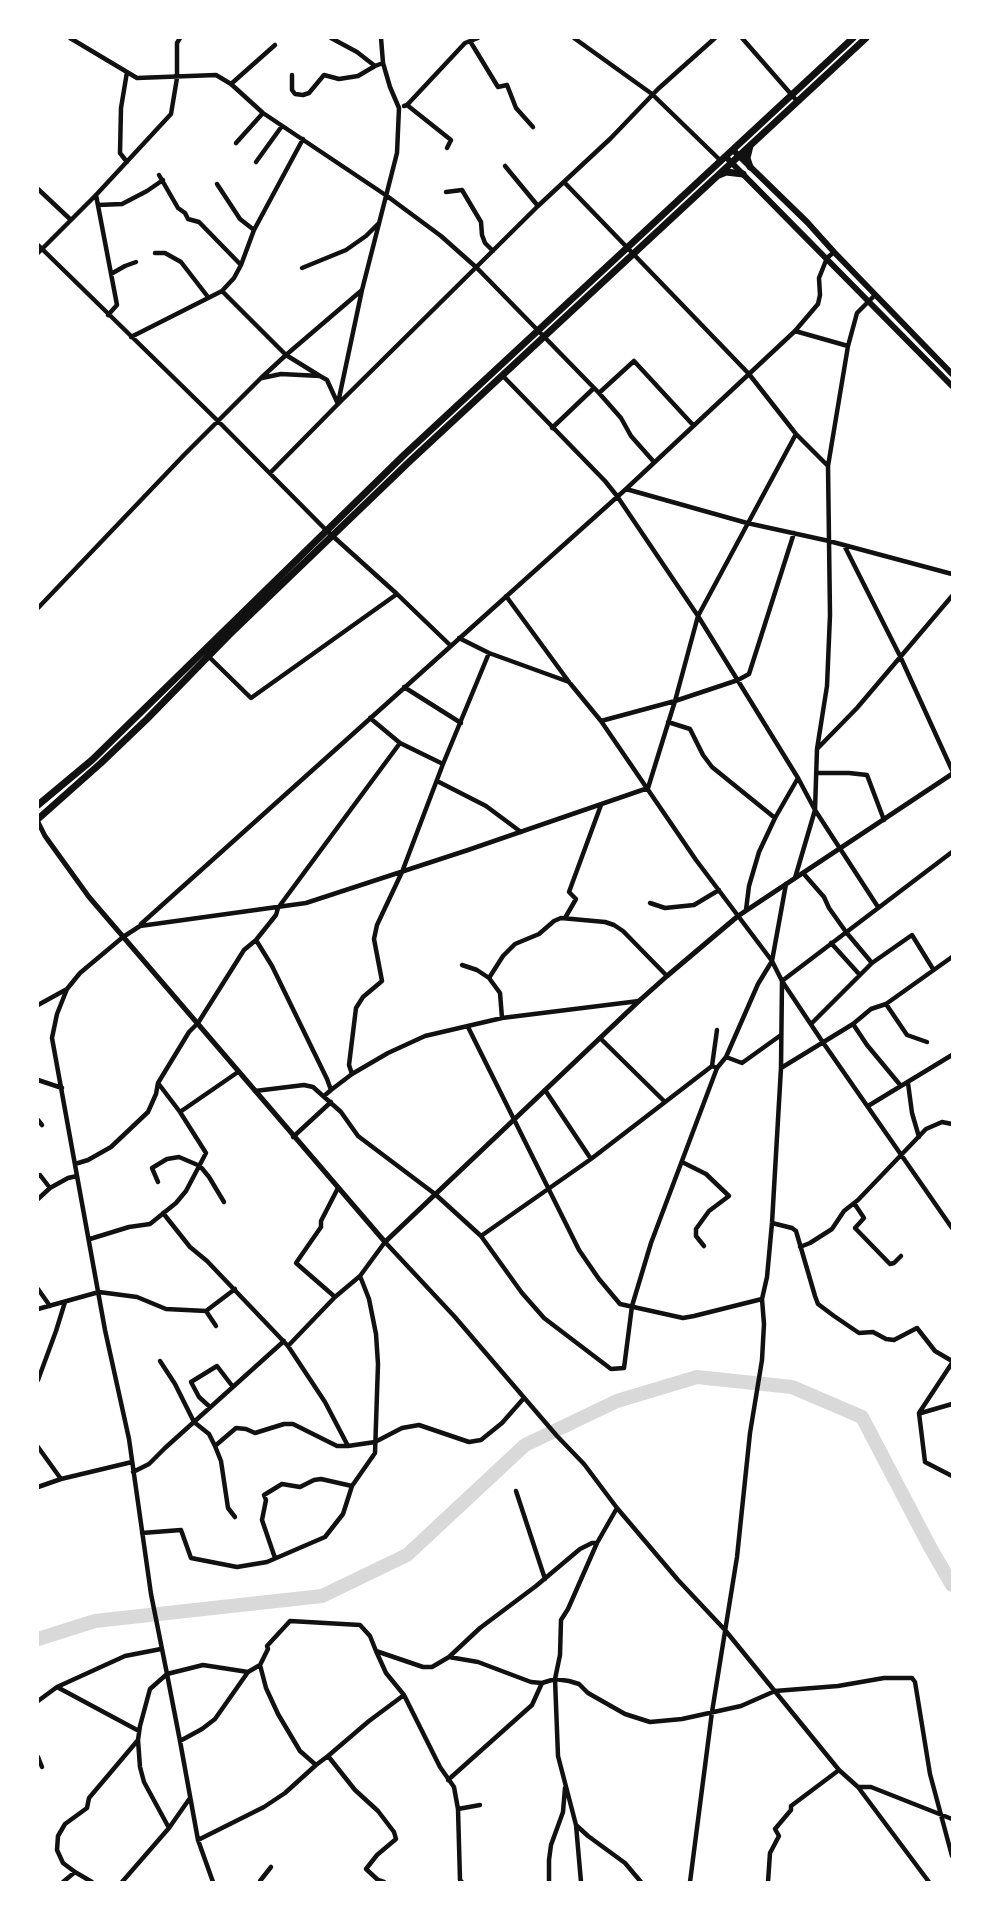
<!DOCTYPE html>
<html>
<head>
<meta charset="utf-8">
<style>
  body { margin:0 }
  #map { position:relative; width:990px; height:1920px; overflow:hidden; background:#fff; font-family:"IBM Plex Sans",sans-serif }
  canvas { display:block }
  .frame { position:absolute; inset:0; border:39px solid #fff; pointer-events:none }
</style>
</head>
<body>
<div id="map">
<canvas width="990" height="1920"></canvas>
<div class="frame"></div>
</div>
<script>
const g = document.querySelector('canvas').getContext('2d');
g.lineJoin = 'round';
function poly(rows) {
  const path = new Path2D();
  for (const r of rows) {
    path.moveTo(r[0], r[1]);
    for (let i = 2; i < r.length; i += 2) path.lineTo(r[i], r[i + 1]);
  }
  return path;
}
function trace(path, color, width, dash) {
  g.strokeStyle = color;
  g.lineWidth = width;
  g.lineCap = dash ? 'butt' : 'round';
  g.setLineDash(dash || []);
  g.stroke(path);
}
trace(poly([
  [38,1639,95,1621,322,1596,407,1555,525,1445,617,1401,697,1377,792,1387,862,1417,930,1547,952,1585]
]), '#d9d9d9', 14);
trace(poly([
  [70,38,137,78,216,75,231,84,263,113,387,196,441,236,477,268,599,393,621,418,631,436,654,462],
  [331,38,357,52,375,66,383,63],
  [574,38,652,94,721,161],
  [742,38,797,101],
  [470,41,498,87,507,85,516,108,533,127],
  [292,75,292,90,295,94,303,95,309,93,324,75,339,79,358,76,375,66],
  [231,84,275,45],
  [407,105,465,43,478,38],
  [404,106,407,105,451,140,447,148],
  [236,143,263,113],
  [127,162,120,153,121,108,127,72],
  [256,162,282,126],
  [505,166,538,206],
  [159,175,178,208,185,213,188,219,199,222,241,265],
  [564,182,749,374,796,434,828,466],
  [217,184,240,219,254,230],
  [38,189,71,220],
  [446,192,462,190,481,222,482,235,485,243,493,251],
  [96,195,117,305,108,315],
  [98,205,122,204,147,191,163,180],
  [38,245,218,421,326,530,397,594,451,646],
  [38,253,96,195,171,114,177,78,177,43,180,38],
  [155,253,165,253,181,262,208,297],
  [302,268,346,250,366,236,378,224],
  [111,274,125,266,136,262],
  [222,291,286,355,320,376],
  [795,331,848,346],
  [131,337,222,291,234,278,241,265,254,230,303,139],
  [502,375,605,481,617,496,698,616,798,778,815,810,878,907],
  [262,378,281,374,320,376,327,380,338,404],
  [599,393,634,361,693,425],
  [338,403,362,290,397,153,399,108,390,87,383,63,381,38],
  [552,428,594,388],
  [796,434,698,616,675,701,648,788,468,850,306,903,140,926,123,937,80,973,67,989,57,1014,52,1038,105,1330,129,1439,151,1594,167,1674,203,1665,248,1672,260,1665,268,1649,267,1646,290,1621,360,1625,370,1636,376,1651,423,1667,432,1667,449,1657,478,1662,531,1682,542,1683,555,1679,569,1681,579,1684,588,1693,625,1714,650,1722,682,1719,741,1706,775,1691,838,1686,884,1678,912,1678,915,1682,916,1688,930,1774,952,1856],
  [270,473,338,404,538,206,611,138,658,89,715,38],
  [626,489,747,523,829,541,952,574],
  [844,545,900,656,952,770],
  [506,596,569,682,601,721,696,860,772,961,782,981,822,1041,952,1228],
  [38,608,184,455,261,378,286,355,362,290],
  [459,638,489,653,569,682],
  [203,651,251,698,397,594],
  [404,687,461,723],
  [601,721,675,701,738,680,749,674,794,533],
  [668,722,690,729,703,755,712,767,775,818],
  [400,743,443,764],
  [817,749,857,708,952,596],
  [816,773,849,773,867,775,884,820],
  [437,781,486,806,521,832],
  [803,873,824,897,829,908,846,932,872,963],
  [795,878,815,810,817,749,827,686,830,615,828,466,848,346,857,313,875,295],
  [650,903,665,908,694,905,719,890],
  [746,910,749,886,759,852,775,818,798,778],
  [565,918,576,899,569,892,601,805],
  [141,924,626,489,795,331,818,304,820,295,819,278,827,258,834,252],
  [256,940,272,966,327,1079,331,1090,324,1096],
  [831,943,859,974],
  [462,965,477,970,489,978,500,993,502,1018],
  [489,978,503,956,515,944,539,934,554,921,561,918,605,922,614,925,623,931,667,976],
  [886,1004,907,1035,927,1042],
  [38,1005,67,989],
  [811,1024,872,963,912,935,933,969],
  [853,1024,867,1045,901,1086],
  [468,1027,579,1250,599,1279,620,1304,683,1318,694,1316,762,1299],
  [600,1038,664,1101],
  [726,1057,742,1063,781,1035],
  [712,1066,717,1030],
  [781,1068,853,1024,871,1009,886,1004,952,957],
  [352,1074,349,1065,356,1008,363,997,382,981,374,939,377,925,402,872,443,764,489,653],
  [38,1080,62,1088],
  [908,1083,912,1113,919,1137],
  [331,1090,352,1074,388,1053,425,1036,502,1018,639,1001],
  [545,1090,591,1159],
  [255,1091,304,1085,313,1087,341,1112,358,1136,435,1194,481,1236,522,1293,544,1318,611,1369,624,1368,632,1306,651,1243,717,1068,726,1057,758,984,772,961,786,884],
  [868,1106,952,1055],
  [180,1112,238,1072],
  [38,1120,42,1125],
  [293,1137,331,1102],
  [682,1162,706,1174,729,1196,709,1211,696,1229,696,1236,704,1246],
  [75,1164,88,1160,111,1147,148,1112,156,1094,158,1083,189,1032,198,1023,244,950,256,940,276,915,278,908,400,743,370,718],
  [38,1176,40,1175,50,1188],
  [158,1182,152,1168,167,1159,179,1157,200,1166,209,1177,224,1202],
  [38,1199,50,1188,68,1178,77,1176],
  [854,1203,864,1218,855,1228,890,1264,894,1263,901,1256],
  [163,1213,190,1247,207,1261,288,1346,325,1402,348,1446],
  [772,1223,792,1228,796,1231,815,1296,818,1304,834,1316,859,1333,873,1332,886,1339,894,1340,917,1328,935,1351,952,1361],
  [481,1236,591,1159,712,1066,717,1068],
  [90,1239,129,1227,150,1224,176,1203,186,1191,206,1153,180,1112,158,1083],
  [800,1247,810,1243,832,1229,844,1211,858,1200,926,1129,942,1122,952,1124],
  [38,1289,50,1306],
  [335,1297,296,1263,321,1227,321,1221,338,1188],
  [38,1309,99,1292,137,1297,166,1309,206,1311,235,1289],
  [206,1311,216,1326],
  [288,1346,335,1297,360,1276,385,1242,454,1316,557,1436,584,1464,617,1508,678,1580,725,1630,839,1770,858,1787,929,1882],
  [160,1361,175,1384,194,1422,209,1434,215,1446,221,1461,228,1508,235,1517],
  [952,1363,919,1413,925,1462,952,1476],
  [38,1380,56,1331,65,1302],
  [210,1407,199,1397,191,1382,217,1366,233,1387],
  [921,1413,952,1404],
  [215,1446,236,1428,246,1429,255,1433,284,1424,293,1424,337,1446,348,1446,375,1442,402,1428,419,1425,469,1442,481,1440,502,1423,524,1398],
  [38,1447,61,1479],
  [133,1472,149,1464,165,1448,284,1341],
  [38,1487,61,1479,132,1462],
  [516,1491,545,1579],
  [142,1533,181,1530,191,1558,237,1567,267,1562,325,1537,343,1514,352,1486,375,1453,378,1364,376,1334,369,1299,360,1276],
  [597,1543,568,1609,561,1620,560,1655,555,1679,558,1756,576,1825,588,1836,625,1863,641,1882],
  [275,1558,262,1520,266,1500,264,1495,282,1484,300,1487,314,1480,321,1479,352,1486],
  [376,1651,386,1673,404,1695,440,1767,454,1787,458,1809,460,1880,462,1882],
  [449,1657,480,1628,536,1586,580,1549,592,1543,597,1543,617,1508],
  [260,1665,266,1688,278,1714,300,1751,316,1765,328,1756],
  [167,1674,150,1689,140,1726,138,1740,140,1767,144,1782,169,1828],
  [167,1674,180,1741,202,1729,215,1719,248,1672],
  [57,1687,139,1731],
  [38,1701,57,1687,125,1656,161,1649],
  [180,1741,198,1840,264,1807,285,1793,316,1765],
  [38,1757,42,1767],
  [448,1780,532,1705,542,1683],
  [858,1787,871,1787,952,1819],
  [458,1809,480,1805],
  [576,1825,581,1882],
  [198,1840,213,1882],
  [75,1872,63,1863,57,1850,58,1836,65,1824,87,1808,89,1798,138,1740],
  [260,1881,271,1867],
  [63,1882,75,1872,92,1882],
  [122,1882,169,1828,190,1798],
  [384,1882,378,1880,366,1869,377,1855,396,1839,394,1832,378,1811,355,1790,328,1756,369,1721,404,1695],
  [549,1882,549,1860,551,1845,563,1812,565,1788],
  [690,1882,712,1712,737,1557,750,1433,762,1360,764,1324,762,1299,767,1277,772,1223,781,1068,782,981,952,852],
  [768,1882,770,1853,779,1836,775,1829,791,1810,791,1806,839,1770]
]), '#111', 4.5);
trace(poly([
  [38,822,45,836,89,897,385,1242,639,1001,667,976,738,916,952,774]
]), '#111', 5);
trace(poly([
  [733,150,807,222,834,252,952,374],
  [726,157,952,386]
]), '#111', 6);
trace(poly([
  [750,146,747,158,750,167],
  [719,175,726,172,743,174],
  [38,805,92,760,405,454,853,38],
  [38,819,101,763,147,719,229,635,410,461,866,38]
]), '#111', 7);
</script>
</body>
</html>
